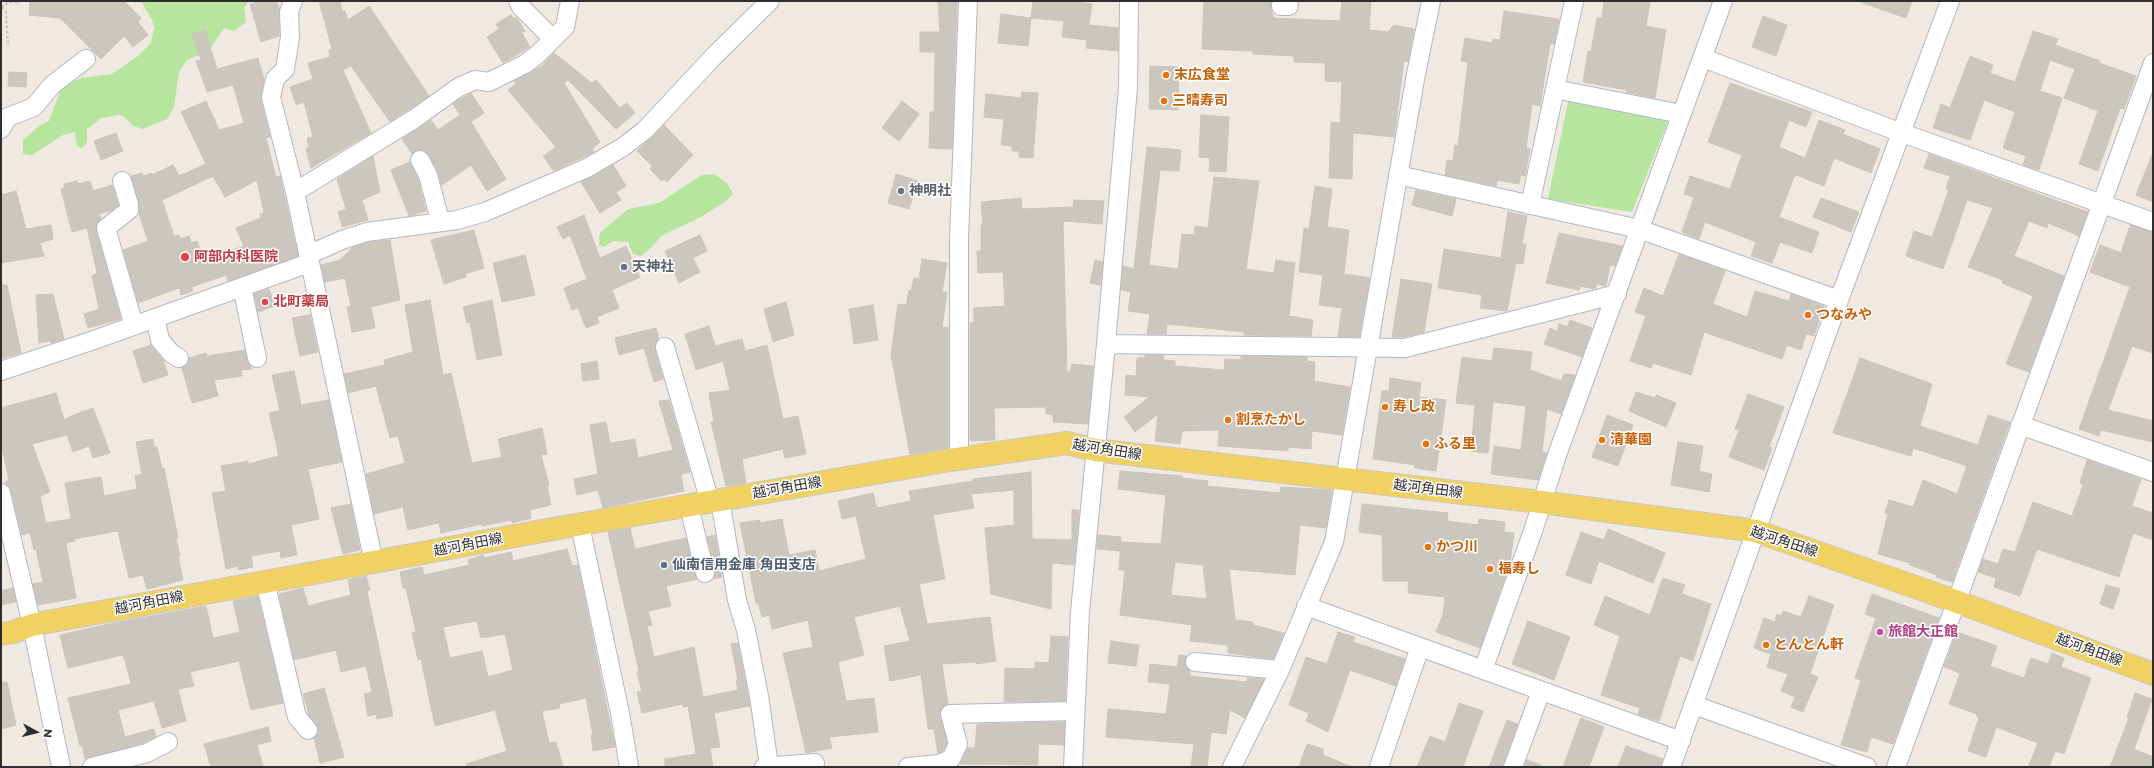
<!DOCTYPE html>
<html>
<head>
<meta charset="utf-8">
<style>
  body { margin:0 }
  #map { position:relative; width:2154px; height:768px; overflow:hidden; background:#efe9e1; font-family:Montserrat,sans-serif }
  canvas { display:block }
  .frame { position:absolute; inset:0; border:2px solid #2e2e2e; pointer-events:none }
  .north { position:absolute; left:16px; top:712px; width:40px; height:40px; -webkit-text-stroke:3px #fff; paint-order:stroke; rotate:97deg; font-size:11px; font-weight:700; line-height:16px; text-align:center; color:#2e2e2e }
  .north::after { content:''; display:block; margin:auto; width:14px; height:18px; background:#2e2e2e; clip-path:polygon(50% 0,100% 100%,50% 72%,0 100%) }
</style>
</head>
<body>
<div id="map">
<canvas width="2154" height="768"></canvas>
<div class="frame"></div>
<div class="north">N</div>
</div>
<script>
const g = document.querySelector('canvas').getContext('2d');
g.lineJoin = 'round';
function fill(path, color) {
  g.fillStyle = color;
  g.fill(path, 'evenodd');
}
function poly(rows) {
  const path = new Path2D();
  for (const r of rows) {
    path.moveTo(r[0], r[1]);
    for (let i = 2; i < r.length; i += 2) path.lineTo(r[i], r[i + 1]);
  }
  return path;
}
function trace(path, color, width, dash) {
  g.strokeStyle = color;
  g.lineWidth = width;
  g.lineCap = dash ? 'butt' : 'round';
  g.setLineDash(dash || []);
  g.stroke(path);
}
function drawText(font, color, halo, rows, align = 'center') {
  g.font = font + ' Montserrat,"Noto Sans JP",sans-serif';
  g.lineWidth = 3;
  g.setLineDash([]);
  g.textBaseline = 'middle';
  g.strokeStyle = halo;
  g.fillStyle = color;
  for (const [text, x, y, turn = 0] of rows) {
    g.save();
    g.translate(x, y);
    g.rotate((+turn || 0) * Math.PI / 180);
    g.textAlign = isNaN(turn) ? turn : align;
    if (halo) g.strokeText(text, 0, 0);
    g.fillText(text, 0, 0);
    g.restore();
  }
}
fill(poly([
  [141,1,249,1,244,8,246,22,234,31,224,28,209,51,187,60,179,72,174,107,167,119,143,129,133,126,125,117,119,115,101,118,87,129,87,142,82,148,77,146,75,132,63,135,32,155,23,154,23,140,39,126,49,121,62,86,82,78,112,74,138,56,151,43,154,28,152,20],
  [1569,97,1669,118,1632,212,1548,199],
  [714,174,727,183,733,194,726,201,701,217,661,236,652,247,641,256,633,254,628,242,613,241,604,247,599,245,600,233,628,209,659,203,702,175]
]), '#b6e59e');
const building = poly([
  [30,1,124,1,141,18,138,22,148,35,133,47,124,36,101,59,60,18,29,15,30,1],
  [261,1,277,1,279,8,279,36,261,42,250,4,261,1],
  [319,1,340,1,342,11,345,11,348,20,369,6,429,96,390,122,351,66,343,70,371,133,311,168,306,148,309,148,307,138,313,137,304,102,296,105,290,87,313,79,308,63,330,57,329,50,332,49,319,1],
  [938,1,957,1,952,149,929,148,930,112,934,112,935,52,920,52,920,32,940,32,938,1],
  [1033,1,1066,3,1067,1,1092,4,1089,25,1118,28,1118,51,1086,48,1087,40,1062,37,1064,21,1031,18,1033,1],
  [1204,1,1271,1,1271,10,1274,18,1340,21,1342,1,1371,1,1369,30,1388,32,1394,25,1414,29,1408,62,1404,61,1394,137,1353,133,1352,179,1329,178,1331,122,1340,123,1342,82,1325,81,1325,63,1294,62,1294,56,1253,54,1253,51,1202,49,1204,1],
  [1604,1,1650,1,1646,26,1666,30,1655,98,1626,92,1627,90,1583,82,1588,51,1591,52,1597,18,1602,18,1604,1],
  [1864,1,1912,1,1906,18,1863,3,1864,1],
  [1504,11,1559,19,1554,44,1550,44,1540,106,1532,104,1526,148,1530,149,1525,176,1521,175,1519,184,1497,180,1496,186,1445,175,1447,160,1453,161,1455,145,1458,146,1468,62,1461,61,1465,38,1492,43,1493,39,1500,40,1504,11],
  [1001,14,1031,18,1028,46,998,43,1001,14],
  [511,15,513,18,517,18,525,31,522,33,530,47,503,63,487,37,499,29,496,24,511,15],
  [1763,16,1787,25,1776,56,1752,47,1763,16],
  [205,30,217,69,258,58,264,79,261,100,270,137,266,138,276,177,280,176,298,256,228,281,226,275,192,287,193,291,181,295,179,288,138,303,123,250,148,241,139,214,139,201,131,176,142,173,143,176,152,173,152,175,173,165,179,176,206,164,181,112,206,101,219,130,244,123,233,85,207,92,196,61,201,60,192,34,205,30],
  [213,176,225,197,257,180,264,213,260,214,261,218,236,228,244,246,204,261,197,241,191,243,189,236,180,239,179,235,174,236,162,200,213,176],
  [2033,31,2058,39,2055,45,2100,61,2099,63,2136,76,2124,109,2120,108,2098,171,2079,164,2098,111,2064,98,2075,69,2050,60,2040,91,2062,98,2039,170,2023,165,2026,156,2003,148,2015,112,1984,100,1970,140,1933,128,1941,104,1950,108,1970,56,1993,65,1990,73,2015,82,2033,31],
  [554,53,592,83,596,80,620,108,627,103,635,113,616,129,568,80,564,83,600,142,592,149,594,152,554,171,543,156,556,147,508,90,516,84,514,81,542,66,554,53],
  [1150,66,1179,67,1178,110,1149,109,1150,66],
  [9,72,27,73,26,87,8,86,9,72],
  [1730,83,1812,112,1806,127,1789,120,1779,147,1805,158,1819,120,1845,130,1843,134,1880,149,1871,173,1834,158,1824,186,1796,175,1794,177,1779,217,1819,232,1812,253,1780,242,1772,263,1751,256,1756,242,1705,222,1699,239,1682,232,1694,197,1684,194,1690,176,1730,189,1742,155,1708,142,1730,83],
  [1022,92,1038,93,1033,158,1019,157,1019,151,1012,151,1012,146,1001,145,1004,119,984,117,986,94,1021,98,1022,92],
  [471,93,484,113,471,122,506,179,487,191,471,165,442,185,437,170,429,155,421,150,412,154,402,139,431,120,438,130,460,115,453,104,471,93],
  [902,101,919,114,899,141,882,128,902,101],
  [1201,115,1229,117,1226,172,1209,171,1210,158,1199,157,1201,115],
  [664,125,693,155,667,182,664,179,662,181,650,169,652,166,637,151,664,125],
  [116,133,123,151,101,160,94,141,116,133],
  [1147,147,1181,150,1179,171,1160,170,1149,265,1178,269,1182,234,1194,235,1195,226,1208,228,1214,177,1259,181,1246,269,1274,273,1276,260,1295,263,1289,316,1313,320,1311,336,1244,335,1244,332,1167,324,1166,334,1147,334,1150,314,1128,311,1131,292,1121,290,1123,266,1134,269,1147,147],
  [1929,154,2088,212,2079,236,2048,223,2047,228,2029,221,2014,256,2064,276,2029,372,2006,364,2033,296,2002,283,2003,280,1968,267,1993,208,1967,200,1943,269,1906,256,1914,231,1932,237,1949,190,1946,189,1950,176,1924,168,1929,154],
  [2152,155,2153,155,2153,202,2136,195,2152,155],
  [373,156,380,192,362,200,368,220,342,227,338,212,346,209,337,179,373,156],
  [410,162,418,179,426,211,409,216,391,170,410,162],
  [613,165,626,186,616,192,621,200,600,213,581,182,613,165],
  [896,174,918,181,909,209,888,203,896,174],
  [77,181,78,184,90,181,93,191,112,185,118,205,112,210,99,214,101,219,96,224,96,230,121,319,88,328,84,314,99,309,92,276,97,273,87,228,72,232,61,189,65,188,64,184,77,181],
  [1315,186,1332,189,1327,227,1349,230,1344,274,1370,278,1359,337,1338,337,1342,308,1319,305,1323,275,1299,272,1304,228,1309,229,1315,186],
  [1416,190,1456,199,1452,216,1412,205,1416,190],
  [16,191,26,229,51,225,53,239,40,243,44,256,1,263,1,195,16,191],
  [1021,198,1022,209,1073,207,1074,200,1104,201,1102,224,1063,221,1067,372,1070,372,1072,364,1093,366,1088,424,1053,422,1053,415,1046,414,1046,407,994,408,995,440,970,441,970,323,974,322,974,308,1005,306,1003,272,978,273,977,251,981,251,981,225,983,225,981,202,1021,198],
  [1821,198,1859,212,1851,232,1813,217,1821,198],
  [1508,212,1527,216,1522,244,1526,244,1523,264,1516,263,1507,311,1480,308,1482,295,1438,288,1444,249,1501,258,1508,212],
  [584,215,600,258,626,246,640,277,612,290,619,308,597,317,599,323,586,328,578,308,572,310,564,288,587,279,570,235,563,239,557,227,584,215],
  [2130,225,2153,232,2153,353,2132,346,2108,410,2153,421,2153,442,2101,430,2099,436,2079,429,2130,287,2090,272,2100,245,2121,253,2130,225],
  [474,230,484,268,465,274,466,277,444,284,431,240,474,230],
  [1559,233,1622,246,1615,266,1610,265,1606,286,1597,284,1595,289,1580,286,1579,290,1546,283,1559,233],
  [700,235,707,251,693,258,700,272,679,283,665,251,700,235],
  [390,240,400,300,371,307,375,328,352,332,347,307,351,306,345,278,325,282,321,265,340,260,353,247,369,242,390,240],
  [1679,254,1725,271,1713,304,1747,317,1755,291,1789,301,1791,294,1824,306,1814,336,1806,334,1801,350,1787,345,1782,359,1704,332,1691,375,1653,363,1651,368,1630,361,1646,316,1635,312,1644,288,1663,296,1679,254],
  [525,255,535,295,502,302,493,263,525,255],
  [922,259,947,263,942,292,947,292,942,328,948,327,948,448,910,454,891,355,898,304,906,305,909,290,911,291,914,278,919,279,922,259],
  [1095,260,1103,262,1100,285,1090,283,1095,260],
  [1401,279,1432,284,1424,332,1404,337,1392,337,1401,279],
  [1,285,7,285,21,353,1,359,1,285],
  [269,289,275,306,258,312,254,294,269,289],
  [53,294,64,339,51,343,50,341,39,343,36,295,53,294],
  [430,300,443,375,451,373,472,463,502,457,498,439,542,428,547,454,541,455,549,485,547,486,551,505,530,510,531,518,512,523,512,520,482,526,482,524,441,533,439,523,408,530,403,507,374,514,366,474,405,463,398,436,390,438,376,386,348,393,344,374,385,365,384,360,413,352,405,305,430,300],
  [492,300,502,355,477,360,470,322,467,323,463,307,492,300],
  [786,302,794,335,773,342,764,309,786,302],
  [873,305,878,340,854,344,849,309,873,305],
  [310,315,318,352,300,356,292,318,310,315],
  [1570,320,1592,328,1582,357,1544,344,1550,328,1557,331,1559,324,1567,327,1570,320],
  [709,326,715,346,742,339,745,351,767,345,783,419,798,416,806,454,785,458,783,449,742,459,746,483,726,486,711,422,714,422,709,393,730,390,723,361,696,370,685,334,709,326],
  [656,328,659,339,655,344,655,350,663,379,654,382,644,348,619,355,615,338,656,328],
  [151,345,163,360,168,375,143,383,133,351,151,345],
  [1494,348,1532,352,1530,370,1561,381,1564,374,1575,375,1561,414,1547,409,1542,452,1547,453,1538,480,1491,474,1494,446,1521,450,1526,406,1493,402,1488,453,1471,451,1475,405,1456,403,1462,357,1492,361,1494,348],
  [245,350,247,361,252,369,241,370,242,376,214,380,218,396,192,403,182,368,188,364,189,358,206,353,207,356,245,350],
  [1145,355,1164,355,1163,360,1175,361,1175,366,1224,370,1225,359,1241,360,1241,356,1307,357,1307,361,1315,362,1314,381,1350,387,1342,435,1312,431,1311,449,1288,447,1288,451,1218,446,1219,430,1182,431,1180,444,1155,441,1158,414,1135,432,1124,417,1149,397,1125,395,1126,375,1136,376,1137,358,1145,358,1145,355],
  [1860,358,1932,384,1920,426,1978,445,1988,415,2010,422,1952,582,1936,577,1937,575,1910,565,1910,563,1878,554,1888,514,1885,513,1889,500,1913,507,1923,480,1957,494,1967,466,1913,448,1911,456,1833,433,1860,358],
  [597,361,599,379,583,381,581,364,597,361],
  [294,371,301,405,329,400,342,462,308,469,319,519,291,525,297,555,281,558,280,551,251,556,253,567,239,570,238,566,226,569,212,493,226,491,221,466,248,461,248,464,279,456,269,413,280,411,272,375,294,371],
  [1390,378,1421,383,1419,397,1446,400,1436,471,1415,468,1415,465,1373,459,1382,391,1389,391,1390,378],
  [1636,392,1655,398,1656,395,1676,403,1666,427,1629,411,1636,392],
  [56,393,64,420,73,415,93,408,110,453,93,458,89,446,73,452,67,435,32,444,50,492,40,496,46,523,71,519,65,483,101,477,104,496,137,489,135,476,142,474,136,442,153,439,154,447,157,447,162,469,164,468,178,538,176,539,180,556,178,556,183,580,147,589,143,575,129,578,118,531,74,539,75,541,66,543,76,598,38,605,33,584,43,582,36,549,34,550,30,533,22,535,11,491,5,482,9,480,1,443,1,408,56,393],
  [1748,394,1784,407,1769,447,1772,448,1764,470,1729,457,1739,430,1735,429,1748,394],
  [669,400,690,472,681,474,684,491,603,508,598,490,577,495,574,479,598,474,590,425,606,422,610,443,635,439,638,458,673,450,659,401,669,400],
  [1607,415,1633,425,1618,466,1592,457,1607,415],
  [1678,442,1703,446,1699,471,1712,474,1709,492,1671,485,1678,442],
  [2087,460,2141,479,2132,506,2153,513,2153,540,2133,533,2119,577,2037,549,2020,596,1994,587,1996,578,1978,572,1983,559,1998,564,2003,549,2015,552,2033,502,2072,516,2083,485,2080,483,2087,460],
  [1120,471,1182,476,1182,478,1208,481,1207,486,1280,493,1281,487,1332,490,1326,528,1300,525,1295,575,1229,569,1235,620,1253,622,1253,625,1284,633,1273,659,1228,653,1228,645,1190,641,1192,625,1120,615,1125,570,1119,570,1121,542,1161,544,1166,495,1118,489,1120,471],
  [1175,562,1203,565,1207,599,1171,595,1175,562],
  [1031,472,1032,539,1072,540,1072,510,1079,510,1074,565,1052,563,1051,609,991,594,985,528,1014,525,1014,490,971,494,974,508,933,515,945,579,919,584,927,624,990,617,996,661,976,664,976,662,942,664,948,704,944,706,940,711,947,743,943,751,938,753,934,729,928,729,921,675,890,681,884,646,910,641,900,606,854,617,864,655,838,662,846,701,874,698,878,732,829,737,832,748,806,753,783,653,813,647,808,620,772,629,769,615,762,617,758,603,756,603,740,523,760,520,760,523,782,519,789,555,815,550,819,571,866,559,856,516,842,519,838,501,873,493,877,508,911,501,909,491,973,481,973,479,1031,472],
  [351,504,360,550,343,554,331,508,351,504],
  [1362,504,1448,513,1447,521,1478,525,1479,519,1505,522,1504,532,1514,533,1510,563,1480,648,1436,632,1443,614,1445,597,1408,593,1409,581,1383,581,1382,535,1359,532,1362,504],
  [630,528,635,549,686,538,697,579,666,586,671,606,648,611,652,625,647,626,654,657,694,647,703,697,738,690,736,681,738,680,731,644,738,643,750,706,714,713,720,747,710,748,713,767,665,767,665,759,696,754,688,706,683,707,682,704,642,713,637,692,642,691,637,672,639,671,608,532,630,528],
  [1608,529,1665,553,1653,583,1599,561,1591,584,1566,575,1581,532,1604,540,1608,529],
  [715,535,722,577,714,579,715,571,707,537,715,535],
  [1098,535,1121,537,1120,551,1097,549,1098,535],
  [567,549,572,566,578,565,615,747,593,751,591,735,593,735,586,698,559,704,560,708,542,711,549,743,556,742,563,767,467,767,466,764,507,751,495,710,435,726,421,659,418,660,412,633,416,632,406,588,403,588,400,572,422,567,424,575,469,565,468,560,483,555,484,558,511,552,513,561,567,549],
  [477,621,481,638,505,634,513,670,488,677,482,651,450,658,443,627,477,621],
  [366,576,370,590,367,591,393,716,377,719,376,714,368,716,364,694,372,692,366,666,341,672,336,650,294,660,279,594,303,588,308,606,351,595,348,580,366,576],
  [1663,578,1685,585,1682,594,1711,604,1693,661,1680,656,1659,721,1638,714,1640,708,1601,695,1620,636,1594,625,1605,596,1650,615,1663,578],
  [2106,585,2120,589,2113,609,2100,604,2106,585],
  [13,588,16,602,1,605,1,591,13,588],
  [1872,594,1939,618,1893,744,1871,737,1867,752,1841,745,1861,680,1855,678,1876,618,1865,614,1872,594],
  [258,596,283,703,251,710,239,661,190,672,194,686,178,689,186,721,162,728,154,701,118,710,125,737,154,729,156,737,143,743,85,759,82,745,80,746,68,698,131,684,124,657,122,655,68,668,60,635,113,623,206,606,213,638,240,632,233,601,258,596],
  [1809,596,1834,605,1810,674,1818,677,1803,712,1791,707,1795,697,1781,691,1788,674,1767,667,1771,654,1754,648,1764,618,1775,622,1777,614,1781,616,1783,611,1801,617,1809,596],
  [1528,621,1570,637,1554,680,1512,664,1528,621],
  [1338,632,1355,637,1353,642,1405,659,1396,686,1350,670,1328,732,1306,721,1309,713,1289,705,1306,657,1327,664,1338,632],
  [1957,632,1997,646,1990,666,2024,678,2031,658,2048,664,2052,653,2064,658,2061,667,2091,678,2064,754,2055,751,2049,767,2028,767,2038,743,1996,727,1986,757,1968,751,1979,717,1976,716,1977,714,1949,704,1960,673,1944,667,1957,632],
  [1051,636,1068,637,1065,701,1004,702,1005,668,1035,669,1035,662,1049,663,1051,636],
  [1111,641,1139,645,1136,666,1108,663,1111,641],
  [1179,655,1187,656,1185,661,1186,667,1190,671,1190,676,1246,682,1248,678,1264,679,1245,718,1230,710,1226,734,1211,732,1207,767,1191,767,1194,744,1106,737,1108,709,1166,714,1170,684,1148,682,1150,664,1177,667,1179,655],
  [7,682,16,725,1,729,1,683,7,682],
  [324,688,344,757,320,763,314,738,318,734,318,728,309,715,303,694,324,688],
  [2135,693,2152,699,2134,749,2153,757,2153,767,2110,767,2129,718,2127,718,2135,693],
  [1459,703,1483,711,1463,767,1417,767,1430,736,1445,742,1459,703],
  [1581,718,1604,727,1589,767,1563,767,1581,718],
  [1507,720,1518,724,1503,767,1489,767,1507,720],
  [1065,722,1064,745,1038,744,1038,765,960,764,968,748,975,748,977,724,1065,722],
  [268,727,271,741,257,745,263,767,211,767,204,744,268,727],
  [1307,744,1323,749,1323,755,1352,767,1299,767,1307,744],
  [1626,746,1663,759,1661,767,1618,767,1626,746],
  [1527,760,1541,765,1540,767,1524,767,1527,760]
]);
fill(building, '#cbc7bf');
trace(building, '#cbc5ba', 1);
const minor = poly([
  [293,1,289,12,290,37,285,69,275,79,271,97,295,192,374,563],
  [518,1,521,7,553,39],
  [1282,1,1281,6,1289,6],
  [1703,58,1902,133,2153,222],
  [1555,89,1681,114],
  [1,129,8,117,34,107,52,85,86,59],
  [420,160,428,175,440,221],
  [1398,175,1639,229,1839,300],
  [122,181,129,204,129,210,106,228,134,326],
  [295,192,414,119,459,87,475,80,489,82,525,64,537,55,565,27,570,1],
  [1530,205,1574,1],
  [308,255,342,240,367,232,457,220,485,212,587,168,623,147,645,130,715,55,770,1],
  [242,287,257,358],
  [155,318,160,340,171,353,179,358],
  [1106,344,1405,348,1617,294],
  [665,347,710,502],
  [1,371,94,340,309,263],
  [2020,425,2153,472],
  [959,459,959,239,968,1],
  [1,493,32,625,61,767],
  [720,500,737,600,746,630,759,696,769,766],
  [689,506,705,573],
  [580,525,620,713,629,767],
  [265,581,297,717,308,730],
  [1306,606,1681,741],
  [1195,662,1280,670],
  [1483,670,1533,531,1557,455,1723,1],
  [1694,705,1867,767],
  [92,767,147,753,168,742],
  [764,767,815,763],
  [908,767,939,764,951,759,958,744,950,714,1075,711],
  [1073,767,1080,612,1106,344,1128,87,1129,1],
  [1232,767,1280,670,1334,542,1416,74,1431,1],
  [1379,767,1420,647],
  [1513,767,1541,691],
  [1671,767,1839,300,1950,1],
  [1896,767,2153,63]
]);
const major = poly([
  [1,634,13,632,32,625,47,622,553,529,950,460,1067,443,1095,450,1541,502,1756,531,1955,601,2153,674]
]);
trace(minor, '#b4b7c1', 20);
trace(major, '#c9c9c9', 24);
trace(poly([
  [1,7,9,2,20,2],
  [2,7,6,12,8,46]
]), '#c9c9c9', 2.5, [3, 2]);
trace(minor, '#fff', 18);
trace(major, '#f2d163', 22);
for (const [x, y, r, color] of [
  [1166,75,4,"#e8710a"],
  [1164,101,4,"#e8710a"],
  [901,191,4,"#6b7280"],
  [185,257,5,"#e0444e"],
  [624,267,4,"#6b7280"],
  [265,302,4,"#e0444e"],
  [1808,315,4,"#e8710a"],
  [1385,407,4,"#e8710a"],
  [1228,420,4,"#e8710a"],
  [1602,440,4,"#e8710a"],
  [1426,444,4,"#e8710a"],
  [1428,547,4,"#e8710a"],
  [664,565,4,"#5c6f8a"],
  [1490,569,4,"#e8710a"],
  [1880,632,4,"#d1479c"],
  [1766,645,4,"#e8710a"]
]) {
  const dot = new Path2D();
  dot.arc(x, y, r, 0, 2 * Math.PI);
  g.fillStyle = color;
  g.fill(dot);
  trace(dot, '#fff', 1.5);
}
drawText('bold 14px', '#c56008', '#fff', [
  ["末広食堂",1174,75],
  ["三晴寿司",1172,101],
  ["つなみや",1816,315],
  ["寿し政",1393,407],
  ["割烹たかし",1236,420],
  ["清華園",1610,440],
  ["ふる里",1434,444],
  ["かつ川",1436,547],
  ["福寿し",1498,569],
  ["とんとん軒",1774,645]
], 'left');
drawText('bold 14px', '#5b616d', '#fff', [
  ["神明社",909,191],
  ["天神社",632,267]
], 'left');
drawText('bold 14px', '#be3a42', '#fff', [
  ["阿部内科医院",194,257],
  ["北町薬局",273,302]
], 'left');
drawText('14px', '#2e2e2e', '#fff', [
  ["越河角田線",1107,450,9],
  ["越河角田線",787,488,-10],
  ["越河角田線",1428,489,7],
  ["越河角田線",1784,542,18],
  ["越河角田線",468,545,-11],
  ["越河角田線",149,603,-11],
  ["越河角田線",2089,650,20]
]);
drawText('bold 14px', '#4e5e75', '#fff', [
  ["仙南信用金庫 角田支店",672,565]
], 'left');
drawText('bold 14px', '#b23c85', '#fff', [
  ["旅館大正館",1888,632]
], 'left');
</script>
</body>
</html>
